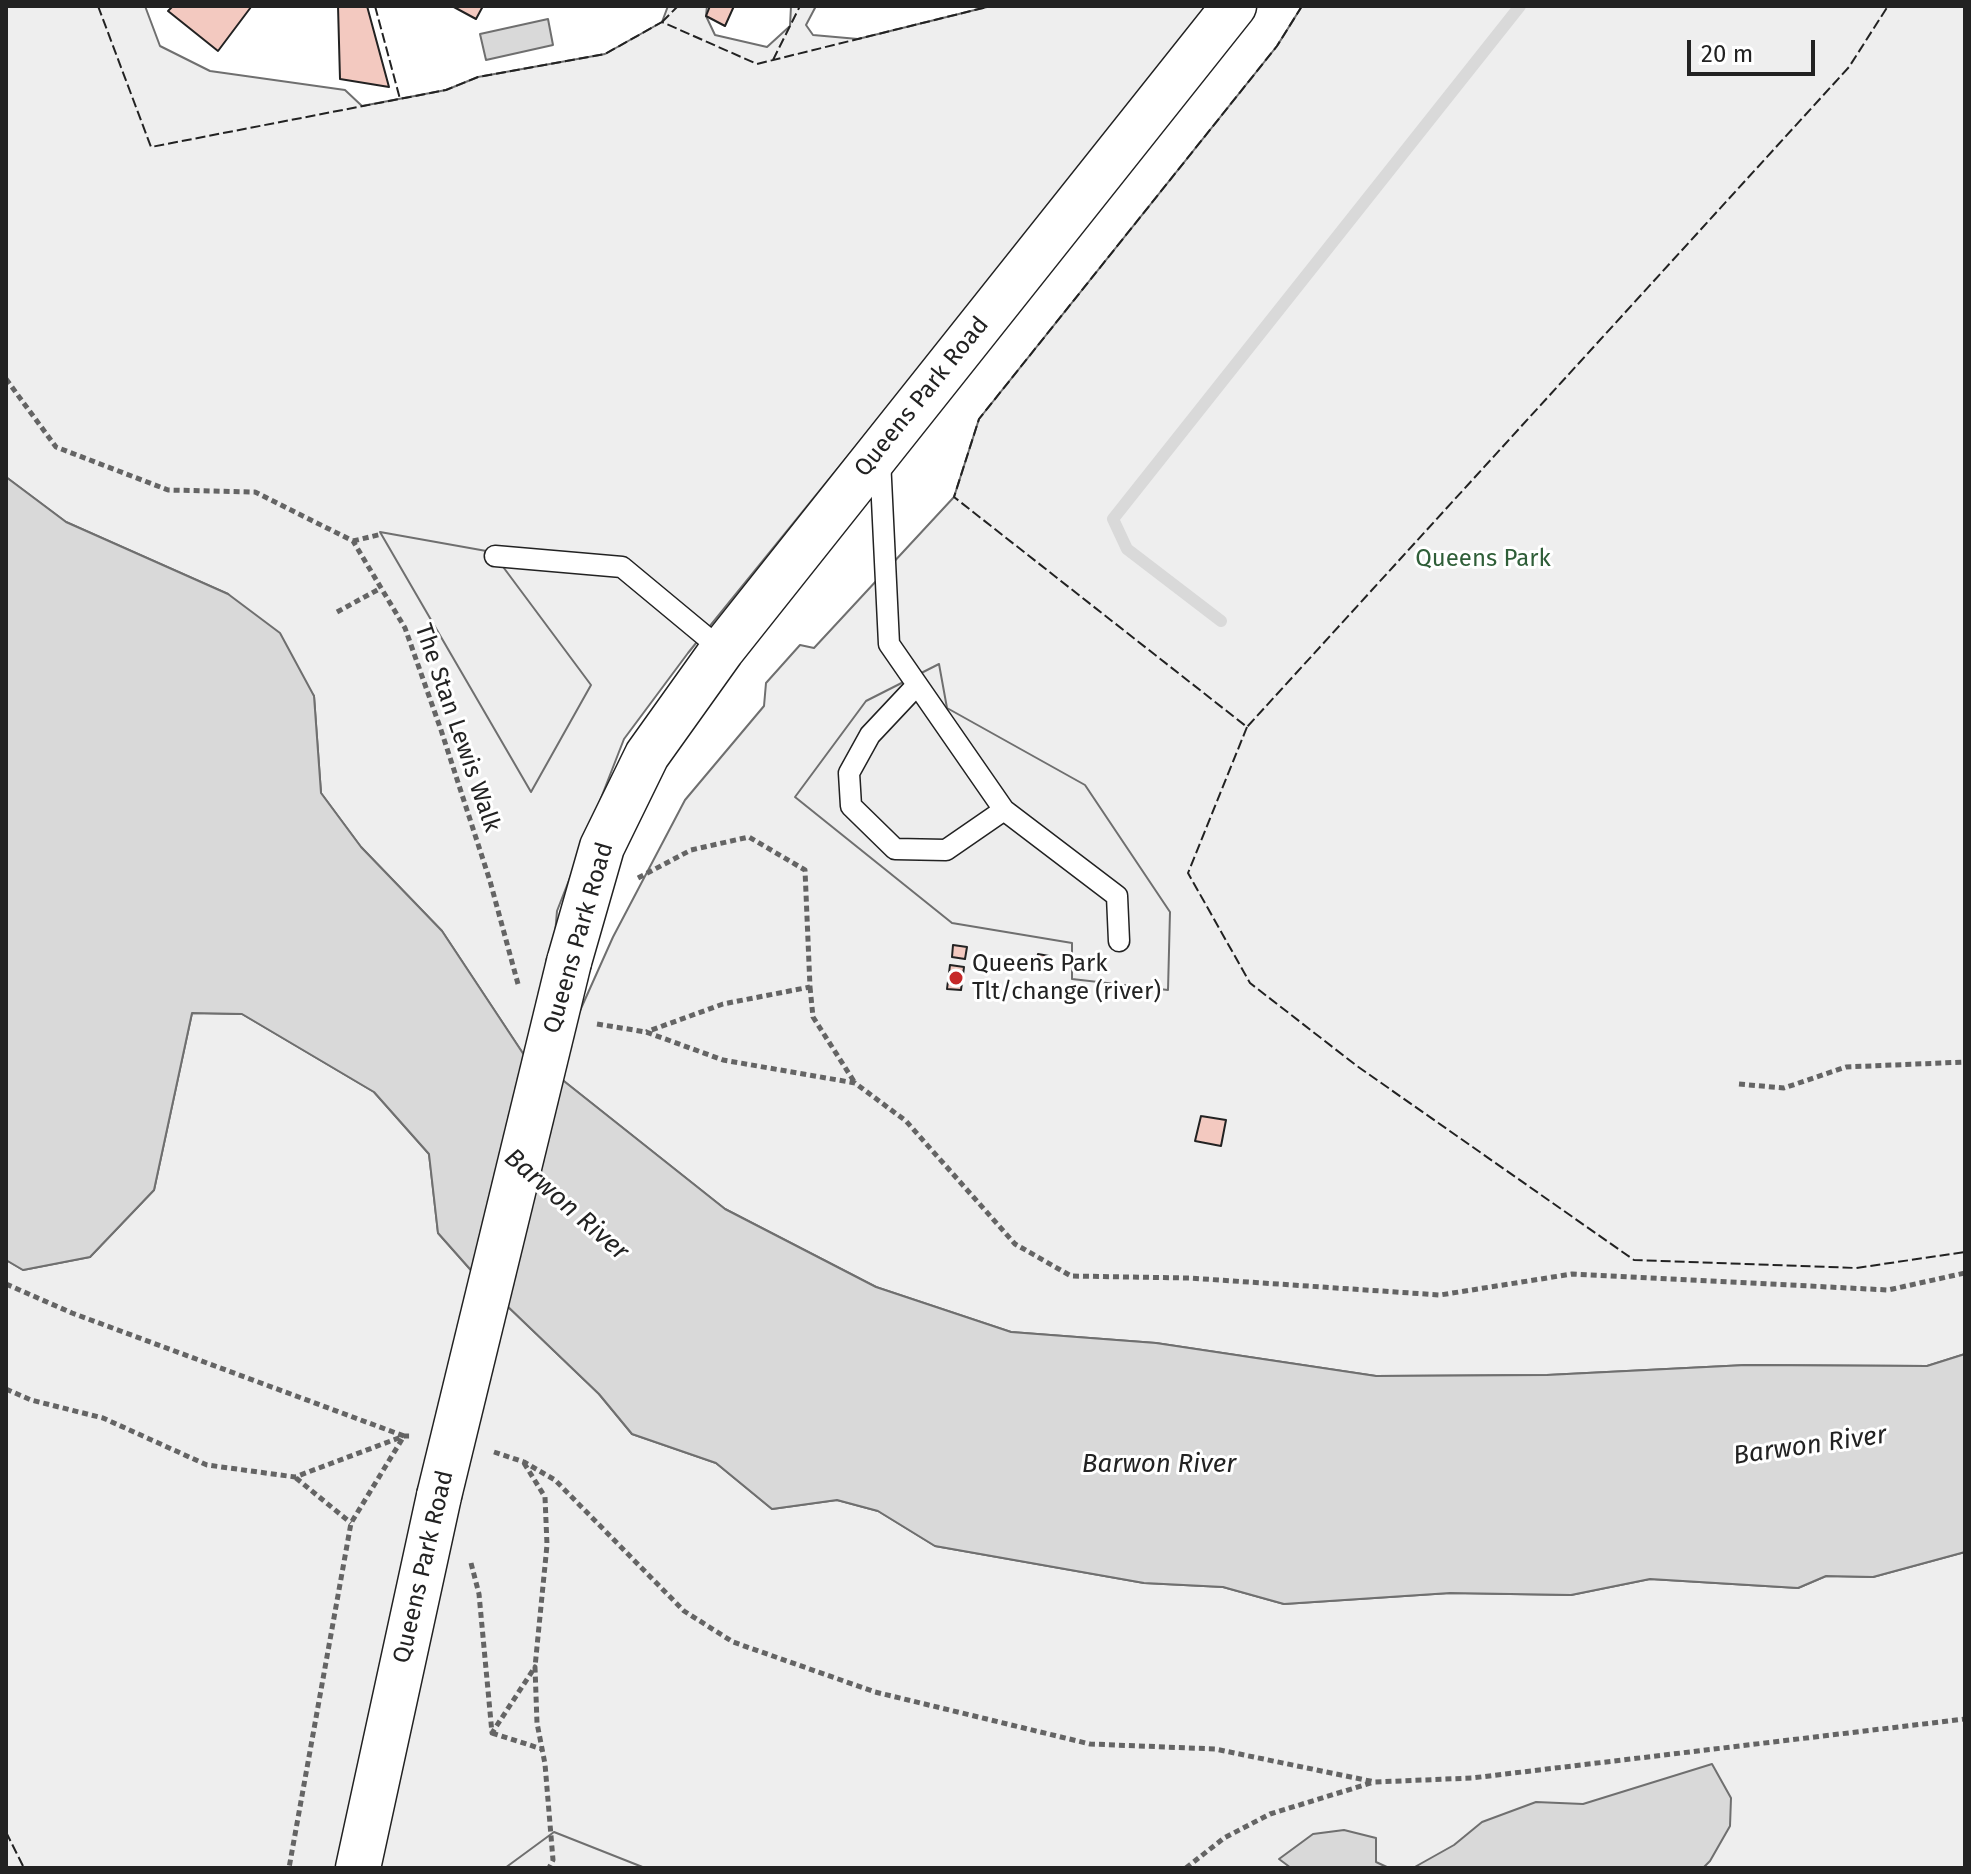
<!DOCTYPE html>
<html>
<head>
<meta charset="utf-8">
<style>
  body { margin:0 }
  #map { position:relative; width:1971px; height:1874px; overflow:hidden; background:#fff; font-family:"Fira Sans",sans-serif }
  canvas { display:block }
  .frame { position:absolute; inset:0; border:8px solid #222; pointer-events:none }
  .scale { position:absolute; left:1687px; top:40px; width:128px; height:36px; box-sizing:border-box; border:4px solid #222; border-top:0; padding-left:10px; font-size:24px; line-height:28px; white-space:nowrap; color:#222; -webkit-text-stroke:6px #fff; paint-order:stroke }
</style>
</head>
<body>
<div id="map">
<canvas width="1971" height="1874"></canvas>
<div class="frame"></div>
<div class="scale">20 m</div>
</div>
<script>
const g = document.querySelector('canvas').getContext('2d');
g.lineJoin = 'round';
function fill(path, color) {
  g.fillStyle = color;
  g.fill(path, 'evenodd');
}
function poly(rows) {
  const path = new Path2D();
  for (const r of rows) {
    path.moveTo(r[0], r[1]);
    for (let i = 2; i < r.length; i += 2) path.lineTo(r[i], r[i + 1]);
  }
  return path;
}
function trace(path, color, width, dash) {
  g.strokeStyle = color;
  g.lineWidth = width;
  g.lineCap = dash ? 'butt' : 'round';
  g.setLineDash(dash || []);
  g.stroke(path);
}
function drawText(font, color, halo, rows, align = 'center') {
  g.font = font + ' "Fira Sans",sans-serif';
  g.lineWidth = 6;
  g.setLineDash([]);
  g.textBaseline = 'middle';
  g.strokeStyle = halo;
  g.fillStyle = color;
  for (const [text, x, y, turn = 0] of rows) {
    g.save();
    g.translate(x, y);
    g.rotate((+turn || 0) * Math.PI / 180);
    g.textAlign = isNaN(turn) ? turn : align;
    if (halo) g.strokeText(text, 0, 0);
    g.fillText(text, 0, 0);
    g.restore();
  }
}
const green = poly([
  [6,6,145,6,160,46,210,71,345,90,362,106,446,90,478,77,605,54,662,22,668,6,707,6,706,16,715,35,767,47,790,26,791,6,816,6,806,25,813,35,858,39,991,6,1213,6,688,653,624,739,557,911,553,958,528,1061,442,931,361,847,321,793,314,696,228,594,66,522,6,477,6,6],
  [1302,6,1965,6,1965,1354,1927,1366,1746,1365,1547,1375,1376,1376,1156,1343,1011,1332,876,1287,725,1209,560,1078,570,1033,613,937,685,800,764,706,766,683,800,645,814,648,954,497,979,419,1277,46,1302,6],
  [192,1013,242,1014,374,1092,429,1154,438,1233,477,1277,599,1394,632,1434,716,1463,772,1509,837,1500,878,1511,935,1546,1144,1583,1223,1587,1284,1604,1450,1593,1571,1595,1650,1579,1798,1588,1826,1576,1873,1577,1965,1552,1965,1868,6,1868,6,1260,23,1270,90,1257,154,1190,192,1013]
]);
fill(green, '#eee');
trace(green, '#6f6f6f', 2);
const parking = poly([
  [380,532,492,552,591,685,531,792,380,532],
  [939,664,947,708,1085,785,1170,912,1168,990,1072,979,1072,943,952,923,795,797,866,701,939,664],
  [554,1832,640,1866,645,1868,505,1868,554,1832]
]);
fill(parking, '#ededed');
trace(parking, '#6f6f6f', 2);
const water = poly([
  [548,19,553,45,486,60,480,34,548,19],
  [6,477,66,522,228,594,280,633,314,696,321,793,361,847,442,931,528,1061,560,1078,725,1209,876,1287,1011,1332,1156,1343,1376,1376,1547,1375,1746,1365,1927,1366,1965,1354,1965,1552,1873,1577,1826,1576,1798,1588,1650,1579,1571,1595,1450,1593,1284,1604,1223,1587,1144,1583,935,1546,878,1511,837,1500,772,1509,716,1463,632,1434,599,1394,477,1277,438,1233,429,1154,374,1092,242,1014,192,1013,154,1190,90,1257,23,1270,6,1260,6,477],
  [1712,1764,1731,1798,1730,1826,1710,1861,1703,1868,1413,1868,1454,1845,1482,1822,1536,1802,1583,1804,1712,1764],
  [1344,1830,1376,1838,1376,1862,1389,1868,1291,1868,1279,1859,1313,1834,1344,1830]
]);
fill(water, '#d9d9d9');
trace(water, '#6f6f6f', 2);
trace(poly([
  [1221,621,1127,549,1113,519,1520,6]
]), '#d9d9d9', 12);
const building = poly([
  [173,6,250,6,251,7,218,51,168,11,173,6],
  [338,6,367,6,389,87,340,79,338,6],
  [452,6,483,6,476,19,452,6],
  [710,6,734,6,725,26,706,16,710,6],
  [953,945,967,947,965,959,952,957,953,945],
  [1038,954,1049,956,1048,967,1036,965,1038,954],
  [950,965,964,967,961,990,947,989,950,965],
  [1201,1116,1226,1120,1221,1146,1195,1141,1201,1116]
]);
fill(building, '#f3c9c0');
trace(building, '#222', 2);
const lane = poly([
  [880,459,889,644,1004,810,1117,896,1119,941],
  [495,556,622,567,722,650],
  [917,685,870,735,849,773,851,806,895,849,946,850,1004,810]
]);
const secondary = poly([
  [569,962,602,847,647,755,722,650,1234,6],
  [358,1868,439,1496]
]);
trace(lane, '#222', 23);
trace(secondary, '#222', 47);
trace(poly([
  [6,379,56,447,168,490,255,492,353,541,405,628,441,730,490,881,518,984],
  [353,541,382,534],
  [337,612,381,588],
  [638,878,691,850,749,837,805,870,810,987,723,1004,646,1032],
  [810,987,813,1017,855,1083],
  [597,1024,646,1032,723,1060,855,1083,906,1121,1015,1244,1071,1276,1189,1278,1440,1295,1572,1274,1888,1290,1965,1273],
  [1739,1084,1784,1088,1846,1067,1965,1062],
  [6,1284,72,1313,404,1436,351,1523,289,1868],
  [6,1389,31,1400,103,1418,207,1465,295,1477,404,1436,410,1436],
  [494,1452,524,1462,555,1480,684,1611,733,1642,875,1692,1090,1744,1215,1749,1375,1782,1472,1778,1965,1719],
  [524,1463,545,1497,547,1545,535,1667],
  [296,1478,351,1523],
  [471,1563,479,1594,492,1733,535,1667,537,1723,545,1764,553,1860,549,1868],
  [492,1733,542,1749],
  [1186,1868,1224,1838,1270,1814,1374,1782]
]), '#646464', 5, [6, 4]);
trace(lane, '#fff', 20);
trace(secondary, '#fff', 44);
const secondaryBridge = poly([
  [439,1496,569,962]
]);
trace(secondaryBridge, '#222', 47, []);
trace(secondaryBridge, '#fff', 44);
trace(poly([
  [98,6,151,147,446,90,478,77,605,54,662,22,757,64,991,6],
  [375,6,400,99],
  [1302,6,1277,46,979,419,954,497,1247,727,1849,67,1888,6],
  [662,22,678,6],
  [773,60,800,6],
  [1247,727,1188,873,1250,983,1357,1066,1634,1260,1856,1268,1965,1252],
  [6,1832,24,1868]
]), '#222', 2, [10, 4]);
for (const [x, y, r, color] of [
  [956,978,8,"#c62828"]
]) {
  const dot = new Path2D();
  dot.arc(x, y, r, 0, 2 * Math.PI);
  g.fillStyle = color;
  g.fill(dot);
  trace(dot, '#fff', 3);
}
drawText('24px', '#222', '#fff', [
  ["Queens Park Road",922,397,-51],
  ["The Stan Lewis Walk",457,728,71],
  ["Queens Park Road",579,938,-74],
  ["Queens Park Road",424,1567,-77]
]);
drawText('24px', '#2f5e38', '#fff', [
  ["Queens Park",1483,559]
]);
drawText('24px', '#222', '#fff', [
  ["Queens Park",972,964],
  ["Tlt/change (river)",972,992]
], 'left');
drawText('italic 26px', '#222', '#fff', [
  ["Barwon River",566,1205,41],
  ["Barwon River",1810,1446,-8],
  ["Barwon River",1159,1465]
]);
</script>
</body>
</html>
